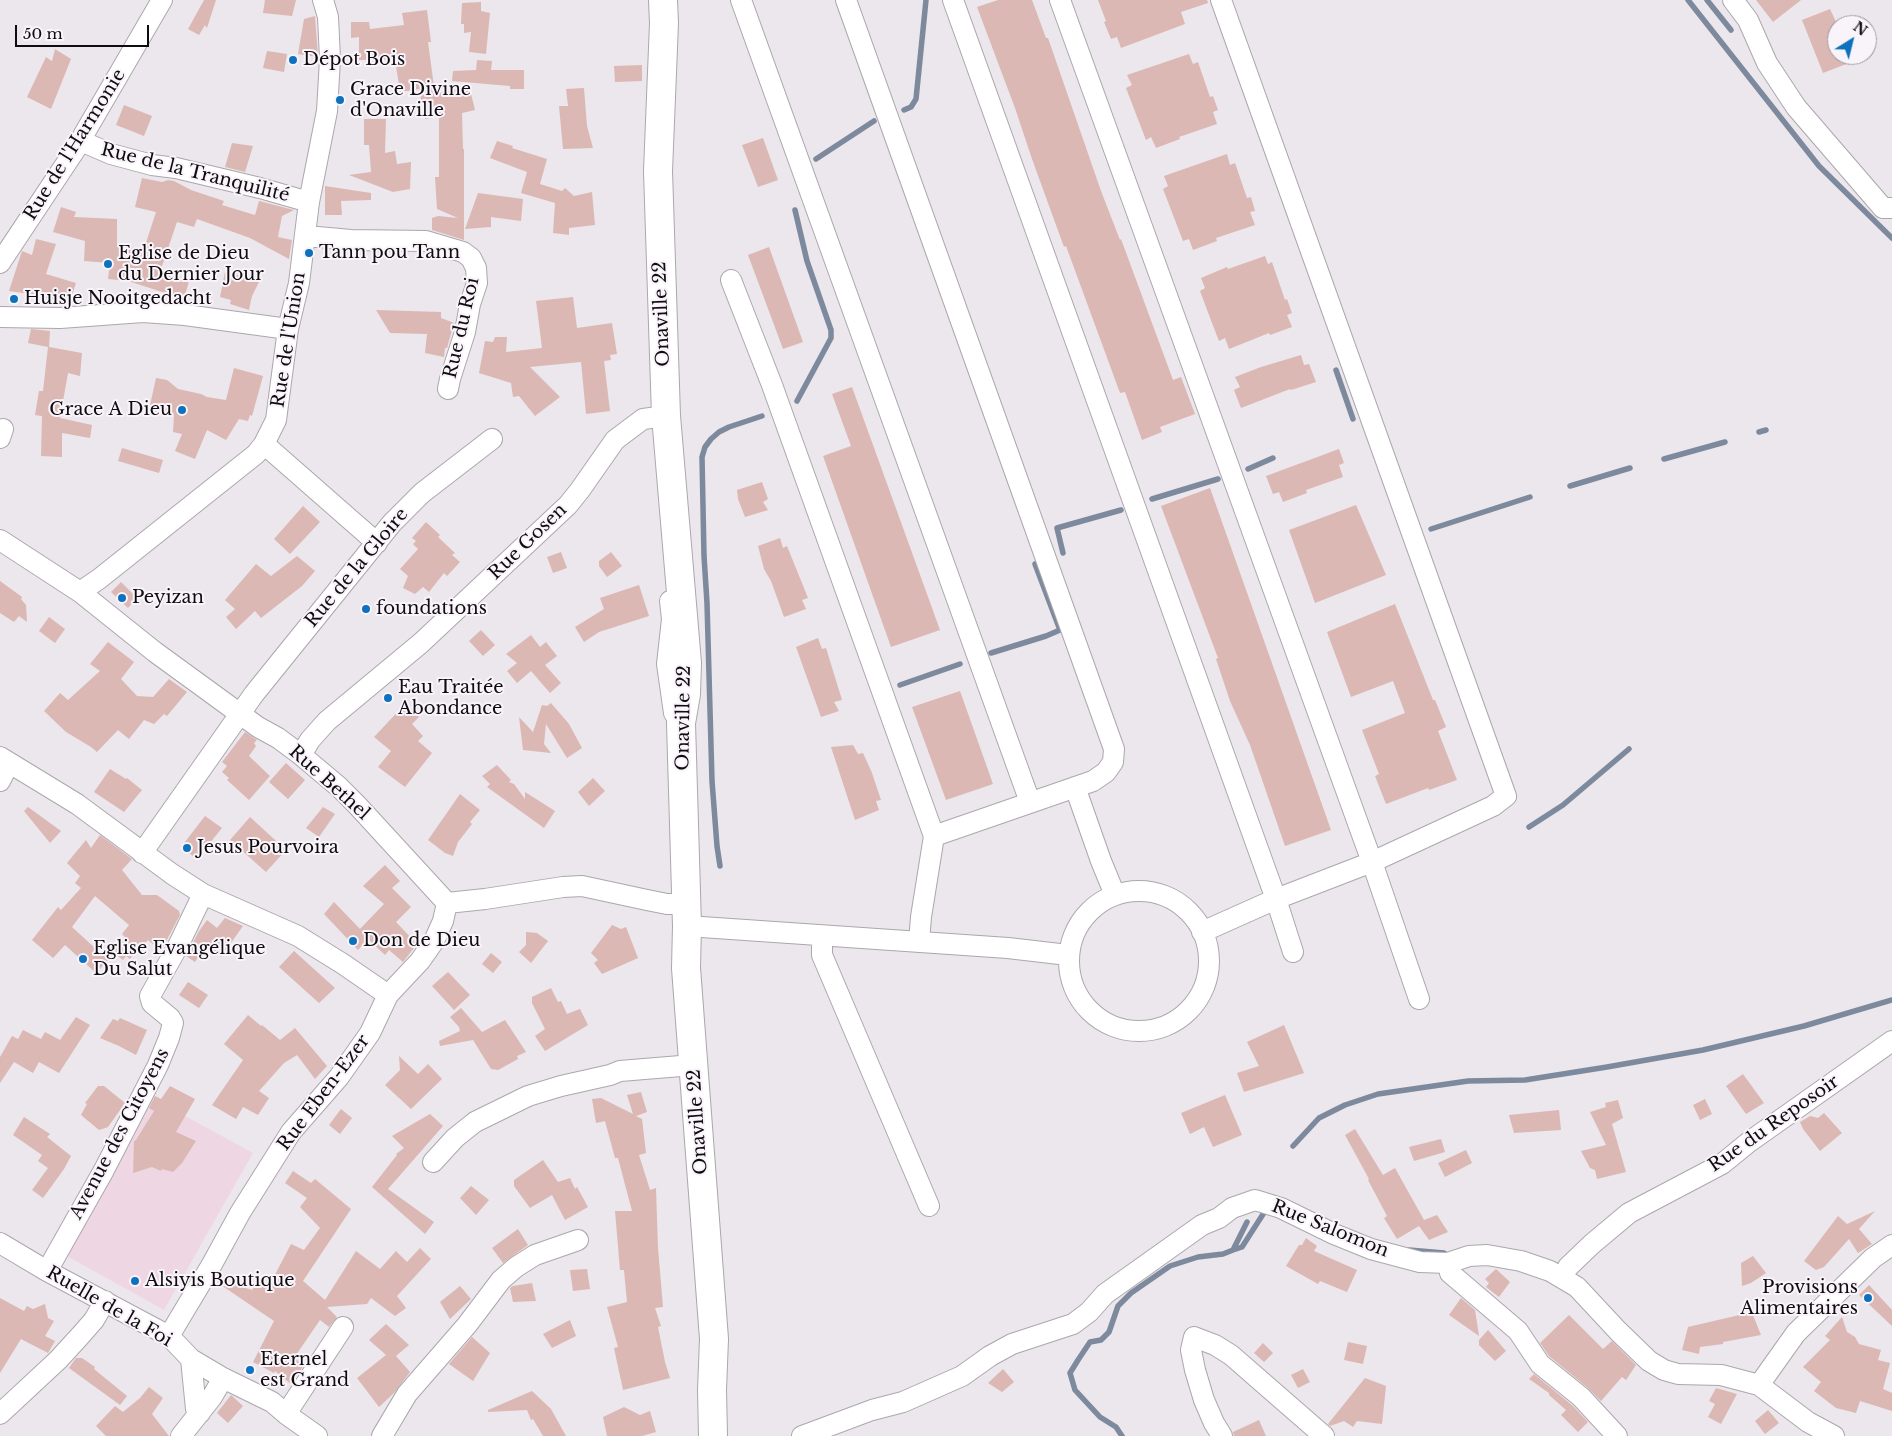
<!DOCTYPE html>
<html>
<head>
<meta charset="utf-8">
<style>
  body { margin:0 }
  #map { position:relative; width:1892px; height:1436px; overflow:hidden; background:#ece6ed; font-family:"Libre Baskerville",serif }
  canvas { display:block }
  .north { position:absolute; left:1827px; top:15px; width:50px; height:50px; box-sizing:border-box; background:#f9f3fa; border:1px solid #9b979c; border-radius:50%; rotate:36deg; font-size:14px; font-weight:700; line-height:20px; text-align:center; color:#0e0c0f }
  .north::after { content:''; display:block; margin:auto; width:18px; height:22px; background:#0d71bd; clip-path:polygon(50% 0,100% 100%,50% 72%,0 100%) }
  .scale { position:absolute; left:15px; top:25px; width:134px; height:22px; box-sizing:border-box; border:2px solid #0e0c0f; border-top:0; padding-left:6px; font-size:15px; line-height:18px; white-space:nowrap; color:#0e0c0f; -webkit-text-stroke:4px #f9f3fa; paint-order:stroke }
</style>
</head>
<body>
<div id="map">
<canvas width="1892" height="1436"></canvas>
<div class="north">N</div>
<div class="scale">50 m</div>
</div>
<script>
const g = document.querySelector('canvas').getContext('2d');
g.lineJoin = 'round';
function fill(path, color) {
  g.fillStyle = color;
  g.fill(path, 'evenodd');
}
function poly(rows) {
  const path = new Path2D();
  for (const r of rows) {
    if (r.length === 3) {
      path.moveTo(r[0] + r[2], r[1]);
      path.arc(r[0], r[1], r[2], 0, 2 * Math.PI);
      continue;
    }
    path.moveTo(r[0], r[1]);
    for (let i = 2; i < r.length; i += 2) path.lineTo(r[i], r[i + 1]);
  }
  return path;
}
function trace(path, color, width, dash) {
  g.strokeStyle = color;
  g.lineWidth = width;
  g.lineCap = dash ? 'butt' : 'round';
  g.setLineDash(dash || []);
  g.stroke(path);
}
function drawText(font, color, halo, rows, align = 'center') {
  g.font = font + ' "Libre Baskerville",serif';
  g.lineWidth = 4;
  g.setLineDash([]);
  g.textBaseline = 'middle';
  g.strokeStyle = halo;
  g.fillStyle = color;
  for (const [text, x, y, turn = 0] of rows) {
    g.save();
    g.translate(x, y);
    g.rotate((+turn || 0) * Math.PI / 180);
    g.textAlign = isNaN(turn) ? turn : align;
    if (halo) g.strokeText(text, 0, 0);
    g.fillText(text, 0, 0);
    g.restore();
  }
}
fill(poly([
  [152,1098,253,1153,164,1310,65,1255]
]), '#eed7e3');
trace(poly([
  [1688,0,1819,166,1892,238],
  [1707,0,1731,30],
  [904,110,911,107,916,99,926,0],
  [816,159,874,121],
  [795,210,807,261,831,330,831,338,797,401],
  [1336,370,1353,419],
  [1759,432,1766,430],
  [1664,459,1725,442],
  [1248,469,1273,458],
  [1570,486,1630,468],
  [1152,499,1218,479],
  [1431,529,1530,497],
  [1063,553,1057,528,1121,510],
  [991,653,1046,636,1060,630,1035,564,1039,562],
  [900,685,960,664],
  [1529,827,1563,805,1629,749],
  [720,866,717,846,712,781,707,603,704,556,702,457,705,447,711,439,719,432,729,427,762,416],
  [1293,1146,1319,1118,1345,1105,1378,1094,1468,1081,1525,1080,1607,1067,1703,1050,1804,1026,1892,1000],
  [1233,1250,1242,1247,1267,1208],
  [1409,1250,1444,1253],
  [1122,1436,1116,1427,1100,1417,1075,1390,1070,1373,1078,1360,1090,1342,1101,1340,1109,1332,1118,1306,1131,1293,1170,1266,1198,1257,1223,1254,1233,1250,1247,1222]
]), '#7d899c', 5.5);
fill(poly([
  [204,0,216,0,207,28,205,25,199,35,188,29],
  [265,0,296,0,292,16,263,13],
  [998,0,1032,0,1046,38,1048,38,1101,191,1120,240,1121,239,1173,380,1181,377,1195,414,1160,427,1162,432,1142,440,1125,392,1120,393,1066,246,1064,247,1032,159,1015,108,977,7],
  [1098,0,1207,0,1208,3,1181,12,1185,24,1121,48,1117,37,1111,39,1104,22,1106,21],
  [1756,0,1801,0,1773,22],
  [481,2,481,11,490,13,486,54,469,52,471,32,464,33,464,24,461,24,462,3],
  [1830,9,1837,24,1837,55,1867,56,1823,73,1802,20],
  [427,10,431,42,428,42,435,94,469,86,475,110,462,113,463,149,464,149,464,240,432,230,432,218,438,216,458,218,437,209,435,177,439,177,439,116,425,119,419,89,400,92,395,59,359,60,359,37,351,38,351,22,369,22,370,29,404,25,402,13],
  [315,16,318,57,298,54,304,19],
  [55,49,71,59,51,109,27,97,46,57,52,61],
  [267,51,287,54,284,72,263,68],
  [1189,54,1193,64,1198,62,1210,97,1213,96,1218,110,1213,112,1217,124,1179,137,1180,139,1156,148,1151,137,1146,140,1139,122,1126,88,1132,85,1127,75],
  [477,60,492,61,491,70,524,70,524,89,510,89,510,86,452,81,453,71,476,70],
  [642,65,642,81,615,82,614,66],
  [584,88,587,126,593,148,563,149,559,106,568,106,566,89],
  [124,105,152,116,144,136,116,125],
  [364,119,386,119,385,153,395,151,397,164,411,162,410,189,393,192,349,175,371,172,369,145,364,145],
  [763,138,778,180,758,187,742,145],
  [497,141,513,146,512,148,547,159,540,184,562,191,565,188,574,196,592,192,595,225,569,228,569,235,553,233,555,203,521,193,527,172,490,158],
  [232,143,253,146,245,172,225,167],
  [1227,154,1230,165,1235,163,1247,198,1251,197,1255,211,1250,212,1255,225,1216,238,1217,241,1193,250,1189,239,1183,241,1163,189,1168,186,1164,176],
  [142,178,162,182,168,180,174,181,191,190,224,201,222,205,255,215,259,201,294,210,282,216,278,237,292,240,289,259,250,238,197,219,194,227,177,222,162,266,162,270,189,281,184,299,128,281,108,279,110,263,84,261,85,241,53,232,61,207,76,212,74,217,117,219,117,246,144,249,156,212,135,207],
  [325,186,371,193,371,200,341,201,342,215,325,215],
  [478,193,523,199,521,221,491,217,491,227,465,229],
  [36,239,56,244,46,274,76,283,69,304,38,295,9,291,22,251,32,255],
  [769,247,803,342,783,349,748,255],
  [1265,256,1268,264,1272,262,1285,300,1287,299,1292,313,1287,315,1292,327,1270,335,1269,333,1229,349,1225,338,1219,341,1212,323,1200,291,1205,288,1201,278,1227,267,1228,269],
  [225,272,260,280,252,296,249,310,230,304,231,300,220,297],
  [573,297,577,328,612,323,617,354,610,355,611,360,604,361,610,411,586,414,581,362,530,367,560,397,535,416,519,396,513,397,511,383,479,373,485,341,493,342,495,337,507,337,506,352,542,348,536,301],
  [376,310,441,312,441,318,454,323,447,348,445,348,444,357,425,353,427,334,390,333],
  [31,329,50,331,49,347,82,353,80,376,68,373,60,418,92,425,90,438,62,433,62,457,41,456,42,416,35,415,39,391,43,391,48,347,28,343],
  [1301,355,1304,365,1309,364,1316,382,1291,390,1290,389,1241,408,1234,390,1240,387,1235,377,1261,367],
  [234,368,263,376,252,416,250,415,248,421,239,419,226,440,207,430,195,459,175,451,182,434,173,432,174,416,149,410,156,378,167,380,178,389,201,394,207,397,226,400],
  [852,387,940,630,891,647,823,456,851,446,832,394],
  [122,448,163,460,159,473,118,461],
  [1339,449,1344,463,1339,465,1343,477,1306,490,1307,493,1283,502,1279,492,1273,494,1266,476],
  [762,482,768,499,763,502,768,510,745,517,738,499,737,490],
  [1210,488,1331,830,1285,846,1250,745,1230,701,1216,659,1218,658,1161,506],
  [1356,505,1386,575,1315,603,1289,530],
  [303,506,320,522,290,554,274,539],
  [426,522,440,535,438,537,455,553,452,555,460,562,447,576,444,573,429,592,423,587,415,594,403,588,408,576,400,569,418,549,413,544,416,541,412,538],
  [780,538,783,548,787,546,808,598,802,600,806,609,784,617,771,581,764,569,758,546],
  [561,552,567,568,553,573,547,557],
  [611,552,622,566,607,577,599,566,599,561],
  [297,556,315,571,302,586,261,618,255,611,236,629,226,617,235,609,225,600,256,564,271,576],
  [0,581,22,597,21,599,26,605,27,622,19,616,14,622,0,613],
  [121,582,137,598,128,608,111,592],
  [639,585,649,616,599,632,584,642,575,627,604,609,600,598],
  [1395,604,1433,700,1435,700,1446,727,1438,731,1457,780,1429,790,1428,788,1386,804,1375,776,1379,774,1362,730,1405,713,1393,681,1351,697,1327,632],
  [49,617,65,629,55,643,39,631],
  [481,630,495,645,483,656,469,641],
  [531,635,540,647,546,642,557,656,545,665,561,683,550,693,531,671,517,683,507,671,517,663,506,654],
  [818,638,822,649,826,648,842,700,834,702,839,711,821,717,796,647],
  [108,642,134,662,121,679,137,696,153,697,169,679,187,692,167,716,164,714,154,724,144,720,129,739,118,730,97,752,91,747,66,732,44,711,60,693,68,700,100,671,90,664],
  [960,691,993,784,946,800,912,707],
  [551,703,569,724,582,748,567,758,546,724,544,744,551,753,523,750,519,717,533,732,542,705,547,706],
  [405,704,419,717,412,724,423,736,418,741,432,753,405,787,378,767,391,751,374,737],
  [245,732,257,740,254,743,256,746,249,756,270,776,249,800,227,780,229,778,222,772,227,766,222,762],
  [853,745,858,754,863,753,872,773,881,800,876,801,879,810,855,820,831,747],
  [286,763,305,780,288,799,269,782],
  [497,765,511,780,509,782,514,784,525,799,525,792,555,811,544,828,487,787,490,784,482,776],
  [110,769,126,779,127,778,142,790,124,812,94,792],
  [593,778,605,791,589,806,578,792],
  [460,794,480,810,470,822,472,824,458,842,453,856,445,853,428,840],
  [28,807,61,831,50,843,24,811],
  [323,807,335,814,319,837,306,828],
  [205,816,222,828,197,859,181,847],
  [250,817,286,850,266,872,230,840],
  [100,835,132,859,122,870,142,895,157,895,179,911,180,915,161,951,148,940,138,951,136,950,130,959,126,956,123,960,113,952,125,937,122,934,129,925,95,896,72,927,108,960,96,973,65,945,53,958,32,940,58,907,61,910,81,888,75,883,80,876,67,863,86,840,91,848],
  [385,865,400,881,392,888,411,907,396,922,417,944,403,962,389,950,385,955,368,939,358,950,324,914,334,902,360,929,384,904,363,886],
  [225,918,243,926,221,957,206,945,195,962,186,956,199,931,207,920,217,928],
  [612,925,621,929,626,927,638,958,602,974,594,963,598,960,591,953],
  [526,932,537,933,548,941,531,963,519,952,526,945],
  [294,951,335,988,319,1003,279,967],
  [491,953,502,962,493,973,482,964],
  [448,972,470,995,454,1010,432,986],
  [188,982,208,995,199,1008,179,995],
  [551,988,558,1002,561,1001,567,1014,580,1009,588,1025,545,1051,535,1036,545,1029,532,1003,532,997],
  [461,1008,482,1032,505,1020,526,1052,517,1056,518,1059,498,1070,491,1069,473,1040,440,1046,439,1041,460,1031,459,1027,450,1017],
  [248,1015,261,1026,262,1025,280,1040,295,1028,327,1066,315,1079,297,1055,284,1063,259,1091,269,1098,258,1115,243,1107,236,1119,212,1105,243,1060,224,1044],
  [76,1017,90,1025,59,1073,39,1062,33,1073,14,1062,0,1083,0,1057,12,1036,18,1039,23,1030,41,1039,45,1032,60,1040],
  [120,1018,147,1030,136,1055,119,1046,100,1038,113,1019,118,1021],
  [1284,1025,1304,1073,1244,1092,1237,1073,1259,1066,1247,1042],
  [399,1056,418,1074,428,1064,442,1079,411,1109,385,1085,400,1070],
  [1743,1074,1764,1103,1746,1114,1726,1086],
  [98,1086,104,1086,125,1103,108,1127,99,1130,81,1115,87,1104,85,1103],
  [170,1086,195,1099,176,1132,196,1141,182,1163,173,1172,162,1169,161,1171,152,1167,133,1173,134,1141,136,1140,154,1111,149,1108,155,1096,161,1099],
  [641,1092,647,1112,636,1116,642,1119,646,1153,639,1155,650,1190,656,1188,658,1248,663,1307,655,1308,661,1326,658,1327,665,1362,670,1378,623,1390,614,1348,618,1347,607,1307,627,1302,624,1270,620,1270,615,1211,632,1211,618,1158,615,1158,605,1121,596,1123,592,1099,601,1098,633,1114,627,1095],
  [1225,1095,1242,1135,1213,1147,1204,1127,1190,1134,1181,1113],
  [1705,1099,1712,1114,1700,1120,1693,1105],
  [1618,1100,1623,1118,1612,1124,1626,1172,1597,1179,1595,1170,1590,1168,1581,1151,1606,1145,1590,1112,1606,1107,1605,1103],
  [341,1109,352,1118,340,1134,329,1125],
  [1559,1110,1561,1130,1514,1133,1509,1115],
  [1824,1113,1842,1133,1820,1151,1803,1129,1800,1122,1810,1116,1818,1118],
  [430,1114,443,1126,388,1189,434,1222,425,1234,372,1187,397,1155,396,1154,404,1148,392,1136],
  [24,1117,50,1134,47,1137,71,1156,64,1169,43,1198,32,1190,48,1168,38,1161,42,1155,13,1135],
  [1355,1129,1383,1175,1395,1168,1424,1220,1437,1215,1448,1232,1429,1240,1419,1226,1397,1239,1384,1218,1387,1216,1368,1180,1369,1179,1345,1135],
  [1441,1139,1445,1152,1414,1161,1409,1147],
  [1466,1150,1472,1163,1445,1177,1438,1163],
  [543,1160,558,1182,570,1178,575,1189,577,1187,588,1207,565,1220,552,1195,530,1208,514,1186,514,1180],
  [293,1171,311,1183,315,1179,351,1209,303,1281,325,1300,356,1251,380,1269,396,1251,407,1262,420,1248,431,1259,397,1296,406,1308,395,1316,371,1298,367,1304,327,1307,337,1317,329,1327,320,1320,294,1358,304,1365,291,1384,275,1371,274,1373,253,1362,274,1321,218,1283,219,1280,252,1290,260,1279,269,1286,291,1244,304,1250,320,1228,300,1207,307,1198,285,1183],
  [471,1186,489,1200,476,1215,460,1198],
  [1875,1211,1859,1229,1872,1244,1858,1253,1849,1239,1824,1267,1816,1270,1804,1261,1838,1216,1847,1224],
  [518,1229,528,1245,503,1263,492,1248],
  [1306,1238,1317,1246,1314,1251,1357,1270,1347,1292,1320,1281,1318,1284,1286,1266,1299,1245,1302,1245],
  [1753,1256,1766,1273,1751,1283,1742,1286,1741,1263],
  [587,1269,590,1289,573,1291,570,1270],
  [1496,1269,1510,1282,1499,1297,1486,1287,1489,1283,1485,1279],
  [532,1283,536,1301,513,1302,510,1288,513,1286],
  [1869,1285,1892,1310,1892,1326,1859,1295],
  [460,1286,471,1299,450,1319,440,1302],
  [0,1298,24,1311,27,1306,33,1309,45,1304,48,1318,54,1321,45,1336,55,1341,48,1353,21,1339,0,1373],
  [1461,1298,1475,1310,1479,1336,1449,1315],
  [1748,1313,1753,1315,1761,1335,1723,1342,1723,1344,1700,1347,1699,1354,1682,1350,1688,1327],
  [1569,1315,1603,1349,1612,1341,1636,1365,1626,1380,1622,1377,1601,1401,1588,1388,1549,1356,1540,1343],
  [1842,1317,1847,1332,1855,1337,1859,1344,1881,1350,1878,1360,1890,1363,1883,1389,1892,1393,1892,1411,1860,1401,1856,1413,1836,1408,1814,1391,1821,1382,1803,1367,1830,1340,1825,1336],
  [570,1320,576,1336,552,1348,543,1334],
  [386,1324,409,1345,396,1356,410,1372,395,1392,379,1407,357,1378,386,1355,369,1340],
  [1488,1330,1506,1351,1495,1361,1479,1345,1479,1340],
  [472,1337,490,1353,473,1381,449,1364],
  [1348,1342,1367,1346,1363,1364,1344,1360],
  [1263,1343,1273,1353,1264,1362,1254,1353],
  [76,1358,82,1358,95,1367,94,1369,127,1396,120,1405,69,1368],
  [1003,1369,1014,1382,1002,1392,988,1383],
  [1303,1369,1310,1382,1298,1388,1291,1375],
  [1534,1374,1573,1406,1588,1422,1578,1432,1561,1415,1566,1410,1549,1395,1549,1393,1529,1379],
  [1365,1378,1386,1386,1382,1424,1357,1421,1353,1427,1344,1421,1330,1426,1328,1424],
  [149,1387,163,1398,152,1414,169,1436,106,1436,96,1426,115,1406,123,1412,140,1398],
  [1716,1388,1737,1394,1721,1424,1708,1417,1715,1404,1709,1401],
  [532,1391,551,1409,566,1436,543,1436,533,1419,531,1420,527,1410,488,1412,488,1410],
  [231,1395,243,1406,228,1423,217,1413],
  [624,1407,640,1415,650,1411,656,1432,642,1436,607,1436,603,1417],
  [1768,1410,1779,1423,1765,1434,1755,1421],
  [1259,1420,1266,1436,1234,1436,1233,1432]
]), '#dbb8b3');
const street = poly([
  [741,0,1030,802],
  [846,0,1114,749,1113,762,1106,772,1093,781,934,836],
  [953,0,1276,899,1293,952],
  [1060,0,1372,862,1419,999],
  [1733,0,1748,20,1767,63,1796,107,1883,208,1892,208],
  [81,141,111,154,152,165,176,168,260,188,309,202],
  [306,236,351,240,426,241,463,252,471,258,476,268,477,283,470,304,465,332,450,379,448,389],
  [0,263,81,141,84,134,162,0],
  [731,280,772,385,934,836,921,917,919,942],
  [0,317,60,318,143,312,185,315,288,329],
  [0,438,3,429],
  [264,444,377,543],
  [0,540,80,592,155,652,258,727,278,738,301,755,339,787,357,805,447,903,485,899,563,887,582,886,647,900,667,904,686,904],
  [80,592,99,579,256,454,264,444,276,420,288,329,299,283,309,202,327,111,330,59,328,17,323,0],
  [670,601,672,619,667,664,674,713,681,723],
  [301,755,310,740,327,721,421,643,568,505,580,490,615,440,643,419,666,416],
  [0,757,77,804,172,874,203,894,298,936,343,964,388,995],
  [0,781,9,763],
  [1075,787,1101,861,1115,895],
  [142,853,254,694,392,523,422,493,492,439],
  [1139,961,70],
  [687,926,1008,948,1068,955],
  [1202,932,1276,899,1372,862,1493,806,1506,796,1221,0],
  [822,936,822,955,929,1206],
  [433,1162,455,1138,475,1122,528,1096,561,1086,610,1075,620,1071,693,1065],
  [0,1243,47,1271,169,1336,191,1359,223,1378,272,1402,286,1414,317,1436],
  [1448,1263,1450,1273,1518,1331,1540,1364,1581,1397,1617,1436],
  [47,1271,104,1170,158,1065,169,1038,173,1023,170,1018,152,1003,150,996,178,946,203,894],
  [1562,1278,1568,1267,1592,1244,1629,1213,1722,1164,1749,1142,1892,1041],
  [169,1336,211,1266,240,1213,291,1132,339,1077,370,1033,388,995,420,961,434,941,443,921,447,903],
  [191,1359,196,1409,200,1413],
  [1759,1385,1796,1333,1873,1258,1892,1245],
  [0,1414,58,1360,80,1336,94,1320,105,1301],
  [286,1414,343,1327],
  [181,1436,212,1397,223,1378],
  [382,1436,407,1394,467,1325,501,1280,516,1267,535,1255,578,1240],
  [802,1436,872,1410,903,1402,962,1376,990,1356,1012,1344,1073,1324,1089,1312,1105,1294,1202,1225,1219,1218,1232,1208,1255,1200,1281,1208,1334,1234,1371,1249,1420,1262,1448,1263,1469,1256,1487,1255,1521,1261,1550,1271,1577,1287,1618,1331,1649,1361,1664,1370,1678,1374,1721,1375,1759,1385,1808,1422,1834,1436],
  [1222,1436,1214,1423,1204,1400,1195,1370,1191,1350,1194,1337,1215,1345,1231,1355,1324,1436]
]);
const secondary = poly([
  [663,0,664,23,658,171,666,416,687,663,686,694,681,723,687,926,686,968,714,1339,712,1390,713,1436]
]);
trace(street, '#aca7ad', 22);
trace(secondary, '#aca7ad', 30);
trace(street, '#fff', 20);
trace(secondary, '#fff', 28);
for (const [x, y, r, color] of [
  [293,60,5,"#0d71bd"],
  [340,100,5,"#0d71bd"],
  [309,253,5,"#0d71bd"],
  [108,264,5,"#0d71bd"],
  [14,299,5,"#0d71bd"],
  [182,410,5,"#0d71bd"],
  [122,598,5,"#0d71bd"],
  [366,609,5,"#0d71bd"],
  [388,698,5,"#0d71bd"],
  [187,848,5,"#0d71bd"],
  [353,941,5,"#0d71bd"],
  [83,959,5,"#0d71bd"],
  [135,1281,5,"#0d71bd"],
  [1868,1298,5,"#0d71bd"],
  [250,1370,5,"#0d71bd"]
]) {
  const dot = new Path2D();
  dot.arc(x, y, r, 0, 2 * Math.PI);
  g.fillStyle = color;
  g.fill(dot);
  trace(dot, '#f9f3fa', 2);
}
drawText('18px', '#0e0c0f', '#f9f3fa', [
  ["Dépot Bois",303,60],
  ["Grace Divine",350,90],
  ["d'Onaville",350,111],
  ["Tann pou Tann",319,253],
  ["Eglise de Dieu",118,254],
  ["du Dernier Jour",118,275],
  ["Huisje Nooitgedacht",24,299],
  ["Grace A Dieu",172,410,"right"],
  ["Peyizan",132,598],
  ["foundations",376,609],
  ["Eau Traitée",398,688],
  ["Abondance",398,709],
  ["Jesus Pourvoira",197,848],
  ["Don de Dieu",363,941],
  ["Eglise Evangélique",93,949],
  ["Du Salut",93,970],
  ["Alsiyis Boutique",145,1281],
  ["Provisions",1858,1288,"right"],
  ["Alimentaires",1858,1309,"right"],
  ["Eternel",260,1360],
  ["est Grand",260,1381]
], 'left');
drawText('18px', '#0e0c0f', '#f9f3fa', [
  ["Rue de l'Harmonie",75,145,-58],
  ["Rue de la Tranquilité",195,173,14],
  ["Onaville 22",662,314,-92],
  ["Rue du Roi",462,328,-77],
  ["Rue de l'Union",289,340,-81],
  ["Rue Gosen",528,542,-44],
  ["Rue de la Gloire",357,568,-50],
  ["Onaville 22",684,718,-89],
  ["Rue Bethel",329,783,42],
  ["Rue Eben-Ezer",324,1093,-53],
  ["Onaville 22",698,1122,-94],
  ["Rue du Reposoir",1774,1124,-35],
  ["Avenue des Citoyens",120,1134,-62],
  ["Rue Salomon",1330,1229,22],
  ["Ruelle de la Foi",109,1307,30]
]);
</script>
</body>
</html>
